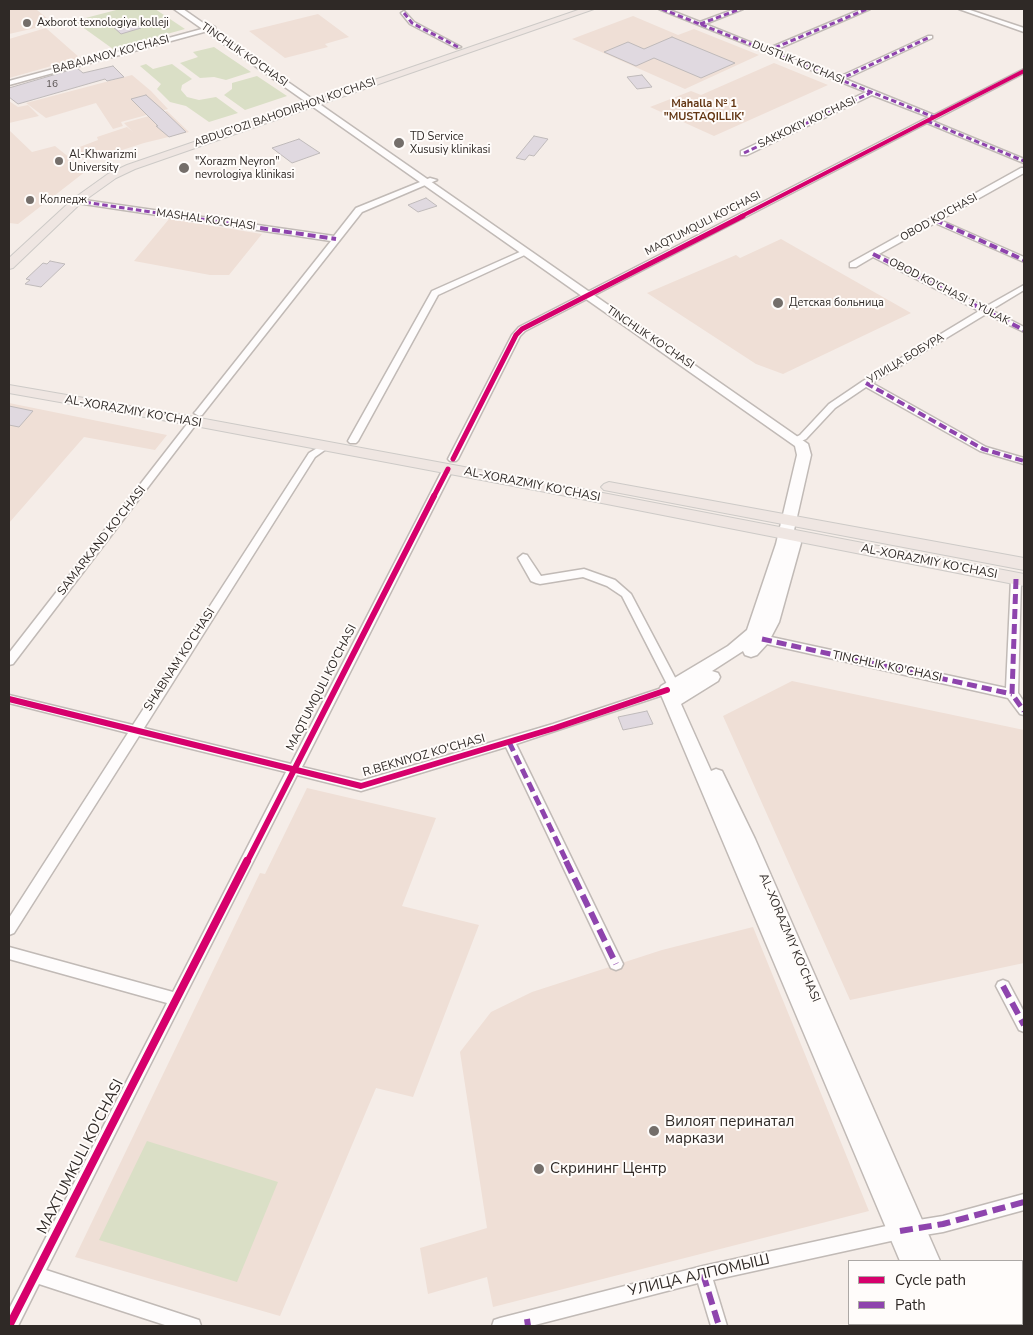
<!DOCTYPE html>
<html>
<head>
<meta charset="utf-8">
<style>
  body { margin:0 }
  #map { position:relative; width:1033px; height:1335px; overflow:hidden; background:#f5ede8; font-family:"Nunito Sans",sans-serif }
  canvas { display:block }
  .frame { position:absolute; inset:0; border:10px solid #2f2926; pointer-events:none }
  .legend { position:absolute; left:848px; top:1260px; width:175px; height:65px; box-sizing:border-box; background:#fffcfa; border:1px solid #aca8a5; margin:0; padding:6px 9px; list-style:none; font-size:15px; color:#2f2926 }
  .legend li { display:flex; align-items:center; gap:10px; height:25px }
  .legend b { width:25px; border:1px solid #aca8a5 }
</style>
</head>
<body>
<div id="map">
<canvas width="1033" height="1335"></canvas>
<div class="frame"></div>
<ul class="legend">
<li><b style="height:6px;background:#d6006c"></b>Cycle path</li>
<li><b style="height:6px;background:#8e44ad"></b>Path</li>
</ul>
</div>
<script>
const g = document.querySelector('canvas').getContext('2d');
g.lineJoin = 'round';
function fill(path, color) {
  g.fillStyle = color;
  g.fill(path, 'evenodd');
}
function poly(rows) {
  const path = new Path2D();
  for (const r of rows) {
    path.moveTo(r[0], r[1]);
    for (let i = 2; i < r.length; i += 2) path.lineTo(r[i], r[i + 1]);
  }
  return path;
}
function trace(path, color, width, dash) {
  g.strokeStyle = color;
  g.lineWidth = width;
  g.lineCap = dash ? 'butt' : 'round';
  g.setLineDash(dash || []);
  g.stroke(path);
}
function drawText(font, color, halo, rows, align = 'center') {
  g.font = font + ' "Nunito Sans",sans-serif';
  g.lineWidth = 4;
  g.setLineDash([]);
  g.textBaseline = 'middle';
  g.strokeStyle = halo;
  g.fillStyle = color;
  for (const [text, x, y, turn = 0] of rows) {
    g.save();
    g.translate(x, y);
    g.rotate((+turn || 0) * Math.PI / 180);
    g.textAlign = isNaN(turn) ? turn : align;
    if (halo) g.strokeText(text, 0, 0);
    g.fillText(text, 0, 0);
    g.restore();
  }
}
fill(poly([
  [9,9,40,9,37,10,48,19,44,26,9,34],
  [318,14,349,37,325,44,328,47,285,58,249,31],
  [633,16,678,35,694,29,759,55,685,89,572,39],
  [46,28,80,58,9,78,9,39],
  [774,63,828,85,714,136,650,107,691,91,701,95],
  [132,75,151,91,168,109,121,122,123,126,113,129,96,103,46,118,26,103],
  [9,101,18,107,28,105,39,116,9,123],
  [167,111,189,132,144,143,91,160,86,154,82,154,77,148,98,140,97,137,127,127,133,132,124,123],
  [9,130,32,152,55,146,86,171,18,224,9,223],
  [169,219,262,234,229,275,210,275,134,261],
  [781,239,911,313,783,374,756,364,647,293,736,255,740,258],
  [9,403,167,435,155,450,84,437,9,523],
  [792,681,1024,730,1024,963,850,1000,723,716],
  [307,788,436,818,402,906,479,925,413,1097,376,1088,280,1316,75,1257,260,873,265,874],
  [753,927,869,1211,493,1307,487,1277,428,1294,420,1248,487,1228,460,1052,491,1012,532,992,662,950]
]), '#efdfd6');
fill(poly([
  [120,9,155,9,185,29,113,49,74,21],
  [214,47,251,72,226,80,214,77,200,78,180,63,198,57,193,52],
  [146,64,153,69,172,64,192,79,182,85,181,90,187,97,199,100,216,97,238,113,209,122,186,106,170,102,157,89,161,84,140,66],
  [257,76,287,96,245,110,224,95,232,89,232,83],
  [147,1141,278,1182,237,1282,99,1240]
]), '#dadfc6');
const building = poly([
  [130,20,141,28,121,34,111,25,130,20],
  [672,37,735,63,701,78,654,58,636,66,604,52,628,42,644,49,672,37],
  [113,66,124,77,107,81,105,79,18,104,9,97,9,88,77,68,83,73,113,66],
  [642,75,652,87,637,89,627,77,642,75],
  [146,95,164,111,186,132,169,137,156,126,158,126,131,99,146,95],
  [534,136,548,139,534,156,529,155,525,160,516,158,534,136],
  [299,139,320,153,292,163,272,148,299,139],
  [426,198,437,206,418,212,408,205,426,198],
  [50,261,65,264,41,287,25,284,30,280,26,279,43,263,47,264,50,261],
  [9,406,33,411,19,427,9,425,9,406],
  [647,711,653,724,623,730,618,717,647,711]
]);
fill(building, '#e0d9e0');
trace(building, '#bfbaba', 1);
const street = poly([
  [659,9,667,9,700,22,735,9,743,9,705,24,767,49,862,9,870,9,773,51,839,77,928,36,932,36,932,38,845,79,934,115,1024,69,1024,73,932,121,1024,159,1024,163,927,123,525,331,520,336,458,459,456,461,450,461,448,459,512,335,519,327,929,117,872,95,747,155,741,155,741,151,866,92,659,9],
  [959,9,967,9,1024,28,1024,32,959,9],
  [404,11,414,22,461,47,456,48,410,24,401,13,404,11],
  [213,26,215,27,215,29,9,85,9,81,213,26],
  [1021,168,1024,168,1024,173,940,220,1024,257,1024,262,935,223,879,254,985,307,1024,285,1024,290,991,310,1024,327,1024,332,986,314,872,383,986,447,1024,458,1024,464,980,451,866,387,835,408,806,439,797,443,794,442,794,438,800,435,829,404,863,381,979,311,873,257,856,267,850,267,850,263,1021,168],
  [430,178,437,180,362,212,202,415,199,416,194,413,196,411,331,241,77,203,73,201,77,199,334,236,356,208,430,178],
  [522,251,529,253,438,295,358,441,356,443,350,443,348,441,432,291,522,251],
  [194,418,197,419,197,423,13,664,9,665,9,653,191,419,194,418],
  [324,444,329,447,315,457,144,728,291,764,443,469,448,466,451,467,453,469,302,767,361,781,553,724,668,686,622,596,607,586,583,577,540,584,536,583,531,581,518,558,523,554,527,555,541,576,584,569,615,580,631,594,680,687,678,690,516,744,623,964,621,968,616,970,611,968,506,747,361,791,297,775,46,1270,193,1318,199,1320,201,1326,168,1326,39,1284,18,1326,9,1326,9,1309,167,1003,9,959,9,947,173,992,286,772,139,736,14,933,9,935,9,918,128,733,9,703,9,695,133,725,309,453,324,444],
  [1016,575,1021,579,1018,693,1024,702,1024,715,1020,714,1008,698,762,643,756,639,762,635,1006,688,1011,579,1016,575],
  [1003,980,1008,982,1024,1012,1024,1032,1019,1030,996,986,998,982,1003,980],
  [1024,1194,1024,1210,943,1232,900,1239,713,1280,727,1326,711,1326,698,1283,531,1326,492,1326,494,1320,500,1318,703,1266,900,1223,943,1216,1024,1194]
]);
const secondary = poly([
  [174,9,183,9,808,444,811,455,792,539,799,539,801,543,779,622,768,643,757,655,751,657,745,655,743,651,712,671,718,673,720,677,718,681,681,704,711,771,716,769,722,771,755,839,940,1261,900,1261,659,690,661,686,728,646,747,630,776,544,797,455,795,446,174,9],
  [926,1324,968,1324,969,1326,927,1326,926,1324]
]);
const primary = poly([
  [581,9,594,9,135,169,116,178,81,203,13,268,9,269,9,258,73,199,108,174,127,165,581,9],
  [9,385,194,417,556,484,1024,574,1024,586,556,494,190,425,9,393,9,385],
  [609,482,1024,558,1024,570,604,490,601,487,604,484,609,482]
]);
trace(street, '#c1bab6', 3);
trace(secondary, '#c1bab6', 3);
trace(primary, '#cdcac7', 2);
fill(street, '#fefcfc');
fill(secondary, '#fefcfc');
fill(primary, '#efe6e2');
trace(poly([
  [662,9,934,117],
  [404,13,412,23,458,47],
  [700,24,740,9],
  [767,51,867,9],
  [838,80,930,37],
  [927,121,1024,161],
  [744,153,870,93],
  [77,201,185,217]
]), '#8e44ad', 3, [5.5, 3]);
trace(poly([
  [177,216,336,239],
  [935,220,1024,260],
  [873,254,1024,330],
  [866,383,983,449,1024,461]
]), '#8e44ad', 4, [8, 4]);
trace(poly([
  [1016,579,1012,694,1024,711],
  [762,639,1012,694],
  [509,742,567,862]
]), '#8e44ad', 5, [10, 5]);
trace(poly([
  [566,861,616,964],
  [1003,986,1024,1025],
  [900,1231,943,1224,1024,1202],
  [703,1274,719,1326],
  [527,1319,528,1326]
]), '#8e44ad', 6, [13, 6]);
trace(poly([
  [740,217,1024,71]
]), '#d6006c', 4);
trace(poly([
  [453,459,516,335,522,329,743,216],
  [433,498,448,469]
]), '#d6006c', 5);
trace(poly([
  [9,699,361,786,555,728,667,690],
  [247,862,434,496]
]), '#d6006c', 6);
trace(poly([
  [9,1326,247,861]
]), '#d6006c', 8);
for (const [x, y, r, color] of [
  [27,23,5,"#746e6a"],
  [399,143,6,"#746e6a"],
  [59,161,5,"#746e6a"],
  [184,168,6,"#746e6a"],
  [30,200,5,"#746e6a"],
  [778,303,6,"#746e6a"],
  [654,1131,6,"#746e6a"],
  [539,1169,6,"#746e6a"]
]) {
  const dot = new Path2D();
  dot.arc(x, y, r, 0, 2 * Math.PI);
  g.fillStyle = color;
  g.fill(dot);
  trace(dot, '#fffcfa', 2);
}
drawText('10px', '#5b5554', null, [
  ["16",52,85]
]);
drawText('11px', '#2f2926', '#fffcfa', [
  ["Axborot texnologiya kolleji",37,23],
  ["TD Service",410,137],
  ["Xususiy klinikasi",410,150],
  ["Al-Khwarizmi",69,155],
  ["University",69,168],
  ["\"Xorazm Neyron\"",195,162],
  ["nevrologiya klinikasi",195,175],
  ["Колледж",40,200],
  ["Детская больница",789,303]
], 'left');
drawText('11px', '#2f2926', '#fffcfa', [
  ["BABAJANOV KO'CHASI",111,55,-15],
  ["TINCHLIK KO'CHASI",244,55,35],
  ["DUSTLIK KO'CHASI",798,63,22],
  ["ABDUG’OZI BAHODIRHON KO’CHASI",285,113,-19],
  ["SAKKOKIY KO'CHASI",807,123,-25],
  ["OBOD KO'CHASI",939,218,-29],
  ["MASHAL KO'CHASI",206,220,8],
  ["MAQTUMQULI KO'CHASI",703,224,-27],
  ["OBOD KO'CHASI 1 YULAK",949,292,27],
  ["TINCHLIK KO'CHASI",650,338,34],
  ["УЛИЦА БОБУРА",906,359,-31]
]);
drawText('bold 11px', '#633613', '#fffcfa', [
  ["Mahalla № 1",704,104],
  ["\"MUSTAQILLIK'",704,117]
]);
drawText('12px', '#2f2926', '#fffcfa', [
  ["AL-XORAZMIY KO’CHASI",133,412,10],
  ["AL-XORAZMIY KO’CHASI",532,485,11],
  ["SAMARKAND KO’CHASI",102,541,-52],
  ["AL-XORAZMIY KO’CHASI",929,562,11],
  ["SHABNAM KO’CHASI",180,660,-57],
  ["TINCHLIK KO'CHASI",887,667,12],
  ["MAQTUMQULI KO'CHASI",322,688,-63],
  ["R.BEKNIYOZ KO'CHASI",424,756,-16],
  ["AL-XORAZMIY KO’CHASI",789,938,67]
]);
drawText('15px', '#2f2926', '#fffcfa', [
  ["Вилоят перинатал",665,1122],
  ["маркази",665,1139],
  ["Скрининг Центр",550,1169]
], 'left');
drawText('15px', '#2f2926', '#fffcfa', [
  ["MАXTUMKULI KO'CHASI",81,1157,-63],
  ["УЛИЦА АЛПОМЫШ",699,1276,-13]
]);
</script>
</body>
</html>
